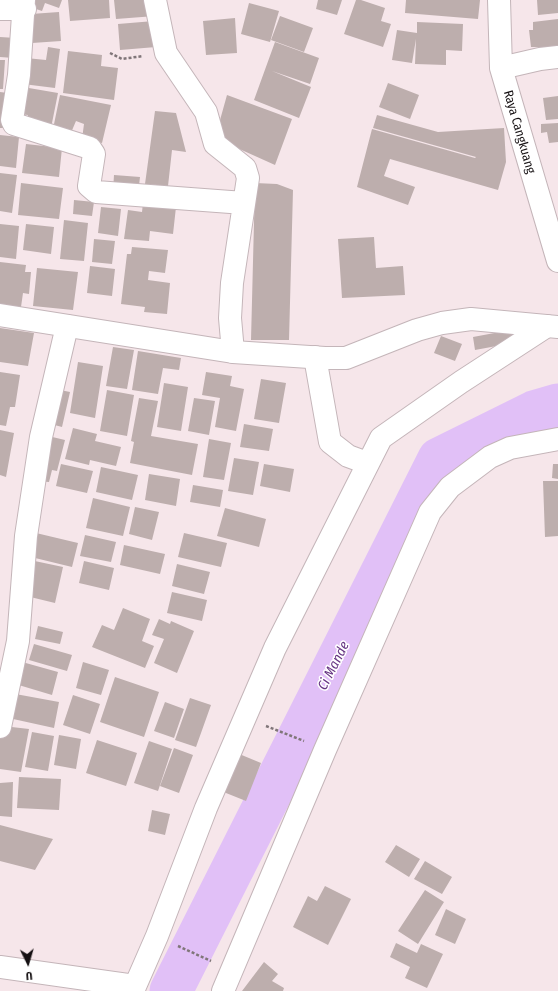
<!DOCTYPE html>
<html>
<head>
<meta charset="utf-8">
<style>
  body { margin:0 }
  #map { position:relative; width:558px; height:991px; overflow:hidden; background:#f6e6ea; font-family:"Fira Sans Condensed",sans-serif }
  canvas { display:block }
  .north { position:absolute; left:8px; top:943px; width:40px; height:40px; -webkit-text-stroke:3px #fff; paint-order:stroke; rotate:175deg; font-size:11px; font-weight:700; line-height:16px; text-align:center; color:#151012 }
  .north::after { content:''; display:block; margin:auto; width:14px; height:18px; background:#151012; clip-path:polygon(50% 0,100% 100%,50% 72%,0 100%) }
</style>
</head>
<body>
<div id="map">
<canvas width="558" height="991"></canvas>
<div class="north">U</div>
</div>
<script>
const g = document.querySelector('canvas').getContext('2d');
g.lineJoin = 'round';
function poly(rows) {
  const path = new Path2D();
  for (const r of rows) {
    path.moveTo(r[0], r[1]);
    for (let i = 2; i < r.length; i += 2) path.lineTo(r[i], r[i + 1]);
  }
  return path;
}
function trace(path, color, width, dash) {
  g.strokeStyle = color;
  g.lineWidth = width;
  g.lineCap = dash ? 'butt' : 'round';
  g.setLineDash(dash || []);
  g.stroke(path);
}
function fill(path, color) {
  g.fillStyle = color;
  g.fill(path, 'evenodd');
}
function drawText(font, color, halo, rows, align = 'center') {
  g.font = font + ' "Fira Sans Condensed",sans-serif';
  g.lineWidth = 3;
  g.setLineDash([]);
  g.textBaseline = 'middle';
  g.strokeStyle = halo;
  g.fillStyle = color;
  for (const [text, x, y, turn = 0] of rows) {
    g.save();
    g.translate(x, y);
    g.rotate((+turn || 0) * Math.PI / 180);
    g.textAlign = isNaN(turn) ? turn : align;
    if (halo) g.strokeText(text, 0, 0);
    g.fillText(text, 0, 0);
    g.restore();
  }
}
trace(poly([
  [171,991,439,459,534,412,558,405]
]), '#e1c0f7', 43);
fill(poly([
  [29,0,62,0,59,8,45,3,42,11,27,6],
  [68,0,109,0,110,18,70,21],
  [114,0,153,0,155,16,116,19],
  [318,0,342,0,337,15,316,9],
  [356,0,361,0,385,8,381,21,391,24,383,47,344,34],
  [406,0,480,0,478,19,405,13],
  [537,0,558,0,558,13,538,15],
  [249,3,279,11,270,42,241,34],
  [59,12,61,41,32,43,31,14],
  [280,16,313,28,304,52,271,40],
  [235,18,237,53,206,55,203,21],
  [558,19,558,54,540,56,538,47,531,47,529,30,533,30,533,22],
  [154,21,156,47,120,50,118,24],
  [417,22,463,24,462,51,446,50,446,65,415,64,416,39,412,63,392,60,397,30,417,33],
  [0,37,16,38,14,58,0,57],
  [275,42,319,58,310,84,272,71,311,87,299,118,254,100],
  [48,47,60,49,55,88,23,84,26,58,46,60],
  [68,51,102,55,101,66,118,68,114,100,63,93],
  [0,60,5,60,3,89,0,89],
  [388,83,419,95,410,119,379,107],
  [23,87,58,93,51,128,26,123,28,115,18,114],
  [0,92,8,93,5,128,0,128],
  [60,95,111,105,102,143,82,139,84,124,76,121,70,135,53,129],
  [227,95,292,119,275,165,215,138],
  [558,96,558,119,546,120,543,98],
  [155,111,176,113,186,152,172,150,168,186,145,184],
  [377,115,438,132,504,128,506,162,498,190,390,159,384,176,415,187,408,205,357,187,372,129,475,158,476,157,373,128],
  [558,123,558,142,549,143,547,132,541,133,541,124],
  [0,135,19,137,16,168,0,166],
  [26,144,62,148,59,177,22,173],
  [0,173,17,175,12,213,0,211],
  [114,175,140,177,138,194,113,191],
  [21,183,63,188,59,219,18,215],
  [255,183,277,184,293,190,289,340,251,340],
  [74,200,94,202,92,216,73,214],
  [143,203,176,207,173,234,150,231,149,241,124,239,128,210,142,212],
  [101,207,121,209,118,236,98,233],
  [64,220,88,223,84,261,60,259],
  [0,224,19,226,16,259,0,257],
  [26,224,54,227,51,254,23,250],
  [374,237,376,268,403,266,405,295,342,298,338,239],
  [94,239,115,241,112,264,92,262],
  [132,247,168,250,165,273,149,271,148,280,170,283,167,314,144,312,145,307,121,304,127,254,131,254],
  [0,262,26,265,25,272,31,272,29,294,23,293,21,307,0,305],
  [90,266,115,269,112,296,87,293],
  [37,268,78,272,73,310,33,306],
  [0,328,34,333,28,366,0,362],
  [516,329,518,342,475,350,473,337],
  [441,336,462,344,455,361,434,353],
  [113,347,134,350,127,389,106,386],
  [138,351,181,358,179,370,163,368,158,394,132,390],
  [78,362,103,366,95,418,70,413],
  [0,372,20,375,15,407,10,407,6,426,0,425],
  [206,372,232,376,230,386,244,389,236,431,215,427,220,398,202,395],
  [261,379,286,383,279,423,254,419],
  [164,383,188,387,181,431,157,427],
  [55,389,70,392,62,427,47,423],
  [107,390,134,395,127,436,100,431],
  [139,398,158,401,151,436,198,444,192,475,130,463,134,442,131,441],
  [194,398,215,401,209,435,188,431],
  [244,424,273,429,269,451,240,447],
  [73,428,97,434,95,441,121,447,116,466,90,460,89,465,65,459],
  [0,430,14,433,6,477,0,475],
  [44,435,65,440,57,471,52,470,49,482,36,481],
  [209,439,231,443,224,480,203,477],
  [234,458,259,462,253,495,228,491],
  [61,464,93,471,87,493,56,486],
  [264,464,294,469,290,492,260,486],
  [553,464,558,464,558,479,552,478],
  [101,467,138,475,132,500,96,492],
  [149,474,180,479,176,506,145,500],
  [543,481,558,481,558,536,545,537],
  [193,485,223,490,220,507,190,502],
  [93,498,130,507,123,536,86,528],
  [135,507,159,512,152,540,129,534],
  [225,508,266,519,259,547,217,536],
  [36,533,78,543,72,567,31,557],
  [184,533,227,543,221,567,178,557],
  [85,535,116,542,111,562,80,556],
  [124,545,165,554,160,574,120,565],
  [30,560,63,567,55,603,22,595],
  [84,561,114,568,109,590,79,583],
  [177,564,210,572,204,594,172,586],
  [172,592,207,600,202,621,167,613],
  [123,608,150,619,142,641,154,646,145,668,92,647,102,625,114,630],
  [159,619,170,624,171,621,194,631,177,673,154,663,164,639,152,635],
  [38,626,63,632,60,644,35,639],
  [34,644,72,655,67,671,29,660],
  [15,660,58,672,52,695,12,683],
  [83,662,109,670,101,695,76,688],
  [115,677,159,692,144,737,100,722],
  [10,693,59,702,54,728,4,717],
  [73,695,100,704,90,734,63,725],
  [190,698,211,705,196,747,175,740],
  [165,702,184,709,174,738,154,731],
  [3,726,29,729,21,772,0,769,0,739],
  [32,732,54,736,48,771,25,767],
  [59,735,81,739,76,769,54,765],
  [97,740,137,753,126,786,86,773],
  [149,741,172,749,158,791,134,783],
  [174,748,193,755,179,793,160,786],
  [232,751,261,763,246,801,216,789],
  [19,777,61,779,59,810,17,808],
  [13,782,12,817,0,816,0,783],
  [152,810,170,814,165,835,148,831],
  [0,825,53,839,35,870,0,861],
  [396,845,420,859,409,877,385,862],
  [425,861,452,877,442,894,414,879],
  [325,886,351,899,328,945,293,927,308,896,317,901],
  [425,890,444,902,418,944,398,931],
  [446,909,466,919,455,944,435,935],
  [396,943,417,953,421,944,443,954,427,988,405,978,410,967,390,957],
  [264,962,278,974,272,981,284,988,283,991,242,991]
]), '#bdaead');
const minor = poly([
  [24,0,19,75,12,120,14,124,90,148,94,154,89,186,96,192,244,203],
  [155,0,166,53,206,112,215,144,245,168,248,178,232,283,230,318,233,352],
  [499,0,501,68,558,261],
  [0,9,25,9],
  [501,68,540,59,558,57],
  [315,357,330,442,348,456,367,463],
  [0,727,18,641,26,536,41,437,67,326],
  [0,967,135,986],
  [133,991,157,936,206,808,275,648,381,438,461,382,547,326],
  [223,991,325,750,430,512,450,487,490,457,510,448,558,439]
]);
const major = poly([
  [0,315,233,352,325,358,346,358,417,330,442,323,471,319,558,327]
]);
trace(minor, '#c4b5b9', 24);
trace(major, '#c4b5b9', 24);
trace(poly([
  [110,53,122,59,143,56],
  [266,726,304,741],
  [178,946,211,961]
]), '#807679', 2.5, [3, 2]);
trace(minor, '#fff', 22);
trace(major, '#fff', 22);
drawText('13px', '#151012', '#fff', [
  ["Raya Cangkuang",519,132,74]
]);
drawText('italic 14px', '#663583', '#fff', [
  ["Ci Mande",334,666,-63]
]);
</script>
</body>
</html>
